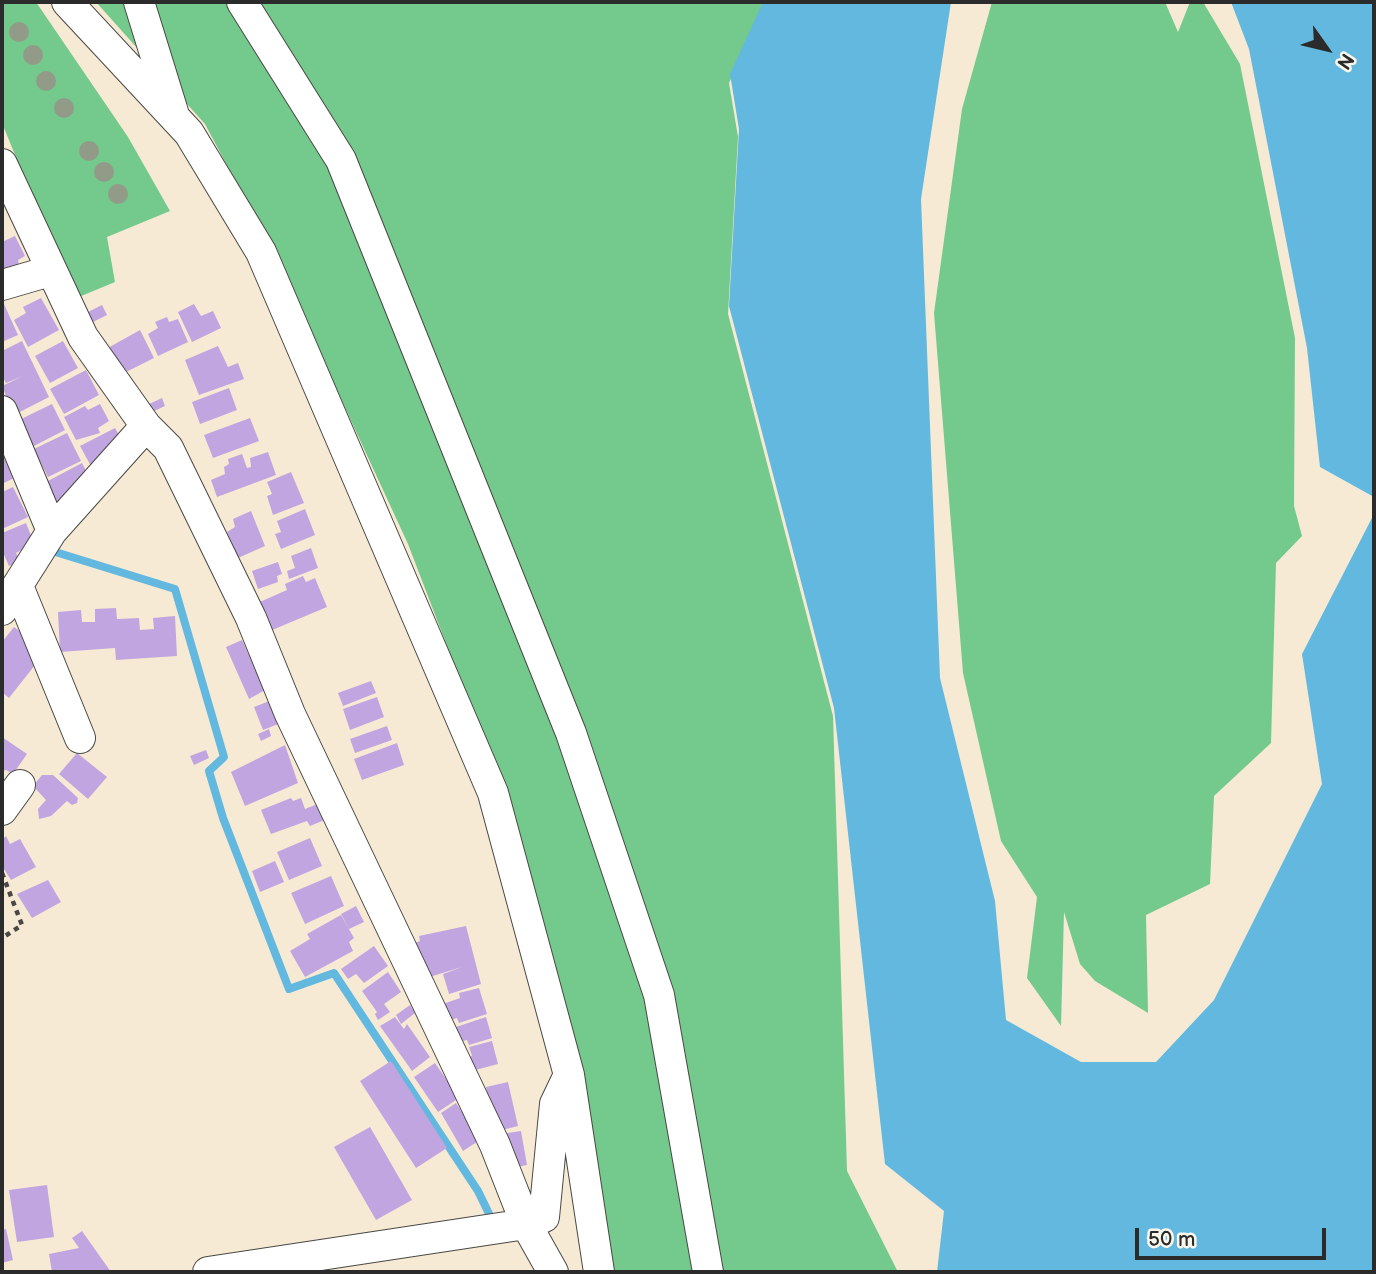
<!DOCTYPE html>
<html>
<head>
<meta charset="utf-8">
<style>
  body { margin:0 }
  #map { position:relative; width:1376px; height:1274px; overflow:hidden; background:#f6ead5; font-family:"Balsamiq Sans",sans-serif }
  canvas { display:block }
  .frame { position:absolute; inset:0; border:4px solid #2b2b2b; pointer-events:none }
  .north { position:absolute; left:1292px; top:14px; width:70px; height:70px; -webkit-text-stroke:5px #fbf7ec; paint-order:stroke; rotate:124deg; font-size:19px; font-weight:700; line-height:28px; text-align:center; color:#2b2b2b }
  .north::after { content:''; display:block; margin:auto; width:24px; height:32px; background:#2b2b2b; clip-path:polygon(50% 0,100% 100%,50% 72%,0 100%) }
  .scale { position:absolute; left:1135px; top:1228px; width:191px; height:32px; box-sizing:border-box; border:4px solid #2b2b2b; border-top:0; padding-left:9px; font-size:21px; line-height:24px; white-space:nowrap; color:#2b2b2b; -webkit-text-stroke:5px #fbf7ec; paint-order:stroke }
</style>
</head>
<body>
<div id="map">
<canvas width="1376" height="1274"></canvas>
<div class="frame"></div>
<div class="north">N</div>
<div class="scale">50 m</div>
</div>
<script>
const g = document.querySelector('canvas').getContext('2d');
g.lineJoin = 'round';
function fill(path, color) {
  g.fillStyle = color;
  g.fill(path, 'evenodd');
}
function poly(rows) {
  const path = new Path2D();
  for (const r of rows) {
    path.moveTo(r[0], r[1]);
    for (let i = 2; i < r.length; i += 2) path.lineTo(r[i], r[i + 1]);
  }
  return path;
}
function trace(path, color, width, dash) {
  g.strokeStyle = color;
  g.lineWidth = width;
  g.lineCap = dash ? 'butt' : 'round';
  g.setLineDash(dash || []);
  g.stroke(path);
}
fill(poly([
  [2,2,36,2,128,137,170,211,107,237,115,282,74,299,2,123],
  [96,2,763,2,761,18,729,83,738,137,728,314,833,716,847,1171,898,1272,612,1272,496,774,408,544,274,254,205,124],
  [992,2,1165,2,1178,32,1190,2,1203,2,1240,64,1295,338,1294,506,1302,536,1276,563,1271,743,1214,796,1210,884,1146,915,1148,1013,1095,981,1080,964,1064,912,1061,1026,1027,978,1037,897,1001,841,963,673,934,313,962,109]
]), '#74c98c');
fill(poly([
  [763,2,951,2,921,199,940,678,995,901,1006,1020,1081,1062,1156,1062,1214,1000,1322,784,1302,654,1374,514,1374,1272,937,1272,944,1211,885,1164,834,708,729,306,739,129,730,74],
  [1231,2,1374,2,1374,497,1320,467,1307,348,1249,49]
]), '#62b8df');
trace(poly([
  [49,550,175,589,224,757,209,771,223,818,289,989,334,973,478,1191,493,1222]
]), '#62b8df', 8);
fill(poly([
  [15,236,25,256,18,260,19,265,2,274,2,242],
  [41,298,59,330,28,347,14,320,26,313,23,307],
  [4,304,18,335,2,342,2,305],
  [194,304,201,316,213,311,221,328,192,342,178,312],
  [102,305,107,315,89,324,84,314],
  [167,317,169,322,178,319,188,342,158,356,148,334,158,328,155,322],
  [140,330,154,358,124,373,106,349],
  [22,341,49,397,14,415,2,386,23,376,6,383,2,376,2,351],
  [63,341,78,368,50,383,35,356],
  [218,346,228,367,238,363,244,379,199,395,185,360],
  [86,370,99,395,64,414,50,389],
  [229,388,237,410,200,424,192,402],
  [162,398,165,406,150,413,147,405],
  [52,404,65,430,32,447,19,420],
  [100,404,109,421,98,428,100,433,76,440,64,417,85,406,88,410],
  [250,418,259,441,213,458,204,435],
  [115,428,123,442,92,468,80,446],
  [67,433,81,461,48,477,34,449],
  [2,450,14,478,2,484],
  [268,452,276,475,217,497,211,480,225,474,224,467,229,464,228,459,242,454,247,468,251,467,250,458],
  [82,463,91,480,55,507,44,483],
  [291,472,304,503,273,515,267,496,272,494,267,482],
  [13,487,28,517,2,529,2,492],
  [305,509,315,535,281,549,275,534,281,532,277,521],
  [251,511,265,546,238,558,227,532,235,527,233,519],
  [26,523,34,543,16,553,20,561,9,566,2,550,2,533],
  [311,548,318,568,289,579,287,571,295,568,291,556],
  [278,562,282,574,277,576,278,582,258,589,252,571],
  [303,576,306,582,315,578,327,607,265,633,253,605,287,590,285,584],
  [116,608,117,619,139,618,140,630,154,629,153,618,175,616,177,656,116,660,115,648,60,652,58,612,81,610,82,622,95,622,95,609],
  [14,627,39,645,32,661,35,665,9,698,2,692,2,642],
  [242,640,265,690,249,699,226,647],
  [371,681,376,693,343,706,338,693],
  [377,697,384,717,350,730,343,709],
  [277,698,286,721,263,730,254,707],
  [387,726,392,740,355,753,350,739],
  [269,729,271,736,261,741,258,734],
  [2,737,27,754,13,774,6,770,2,771],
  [397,743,404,765,362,780,354,759],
  [285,745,298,783,245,806,231,772],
  [206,750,209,758,194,765,190,756],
  [77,753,107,777,88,799,59,774],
  [42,775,53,775,78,798,77,803,72,805,67,801,51,816,39,819,38,809,46,800,33,786],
  [291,798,293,801,301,798,305,809,320,803,327,819,310,826,307,821,271,834,261,810],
  [6,836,10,844,20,839,36,867,11,880,2,866,2,840],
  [310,838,322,866,289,880,277,852],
  [275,861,284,882,260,892,252,871],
  [331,876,344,906,305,924,291,893],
  [48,880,61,902,32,918,17,894],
  [356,906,364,922,349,929,341,914],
  [341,915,354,938,349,942,353,951,305,977,290,951,310,939,307,934],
  [466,926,481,984,449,994,443,974,462,967,423,979,407,946,420,941,419,936],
  [374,946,388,966,364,983,356,974,348,979,341,969],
  [388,972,401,992,384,1004,390,1012,378,1020,375,1014,377,1012,362,991],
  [479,988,487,1014,459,1023,457,1018,446,1022,440,1005,460,998,459,993],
  [410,1005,415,1013,401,1024,396,1015],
  [395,1017,404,1029,407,1024,430,1057,412,1071,380,1026],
  [486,1017,492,1038,469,1045,467,1040,455,1043,450,1029],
  [492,1041,498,1064,464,1073,461,1060,472,1056,469,1047],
  [391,1061,447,1148,416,1168,360,1081],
  [435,1063,459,1098,438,1112,414,1077],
  [508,1082,518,1126,494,1132,486,1087],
  [456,1103,480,1140,463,1151,441,1113],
  [370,1127,412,1200,376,1220,334,1147],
  [521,1131,527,1165,512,1168,501,1134],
  [47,1185,54,1237,17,1242,9,1190],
  [6,1229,13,1260,2,1263,2,1230],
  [82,1231,111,1272,52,1272,49,1254,79,1248,72,1238]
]), '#c1a5e0');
const minor = poly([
  [67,2,189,133,261,252,493,793,569,1075,599,1272],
  [139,2,173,112],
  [242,2,341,160,571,733,659,995,708,1272],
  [2,164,83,337,146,426,168,448,251,618,290,714,495,1145,526,1224,553,1272],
  [2,285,50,271],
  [2,411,52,531],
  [18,586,80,738],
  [2,610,52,531,146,426],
  [2,810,20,785],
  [208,1272,526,1224,544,1217,555,1104,567,1079]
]);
trace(minor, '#494844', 32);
trace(poly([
  [2,873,22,925,2,938]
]), '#494844', 4.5, [5, 5]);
trace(minor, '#fff', 30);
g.fillStyle = '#929b87';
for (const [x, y] of [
  [19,32],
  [33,55],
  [46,81],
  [64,108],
  [89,151],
  [104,172],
  [118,194]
]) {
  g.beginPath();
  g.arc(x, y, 10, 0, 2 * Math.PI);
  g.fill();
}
</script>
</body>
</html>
